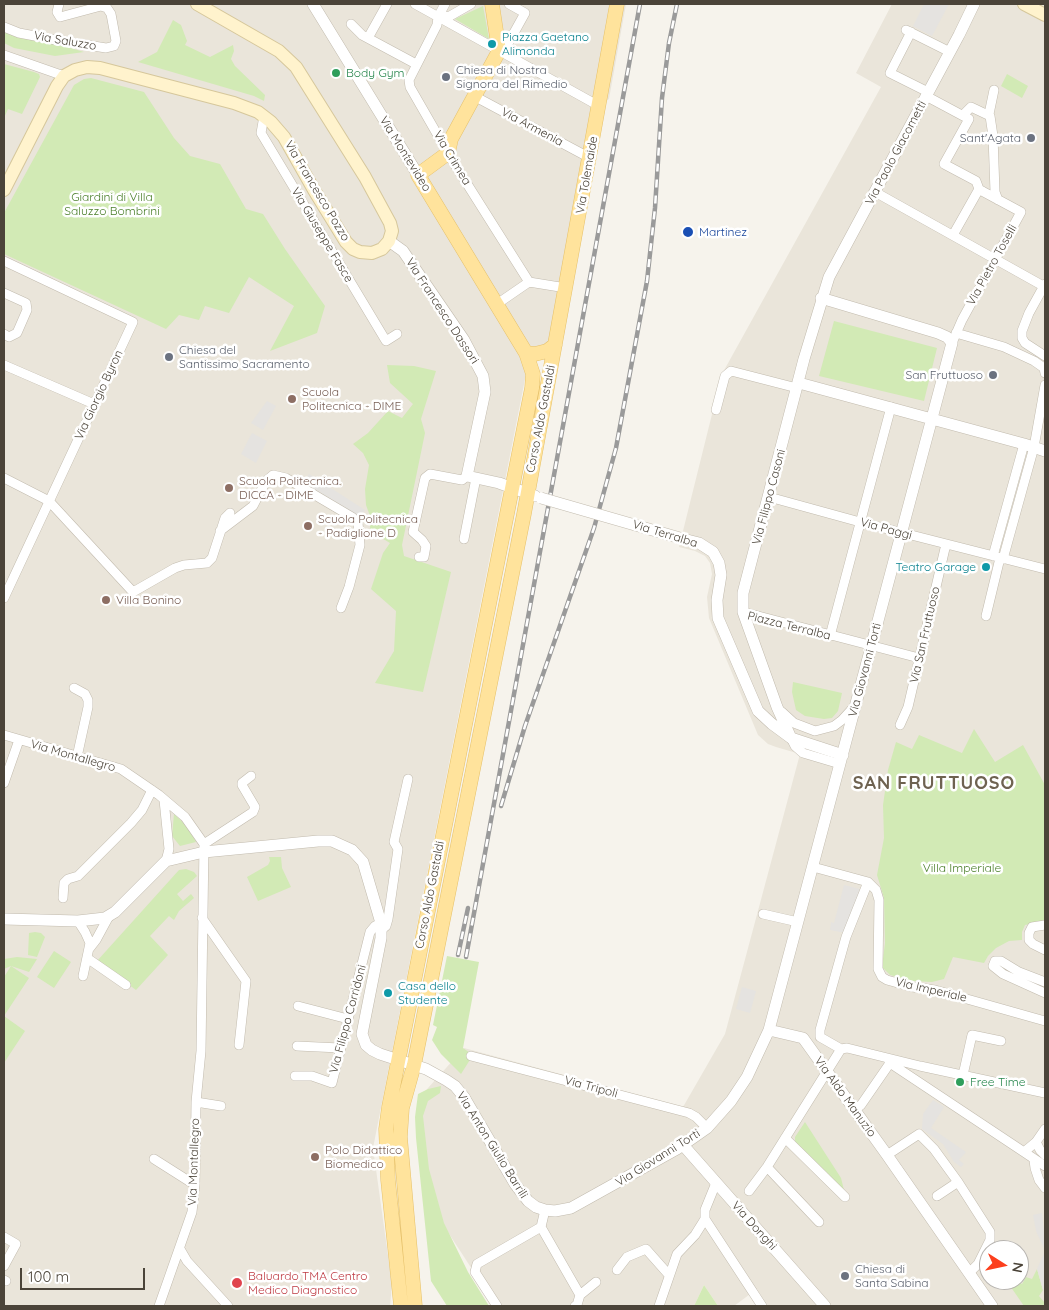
<!DOCTYPE html>
<html>
<head>
<meta charset="utf-8">
<style>
  body { margin:0 }
  #map { position:relative; width:1049px; height:1310px; overflow:hidden; background:#f6f3ec; font-family:Quicksand,sans-serif }
  canvas { display:block }
  .frame { position:absolute; inset:0; border:5px solid #4b4439; pointer-events:none }
  .north { position:absolute; left:979px; top:1240px; width:50px; height:50px; box-sizing:border-box; background:#fff; border:1px solid #b7b4b0; border-radius:50%; rotate:100deg; font-size:14px; font-weight:700; line-height:20px; text-align:center; color:#4b4439 }
  .north::after { content:''; display:block; margin:auto; width:18px; height:22px; background:#fc3f1d; clip-path:polygon(50% 0,100% 100%,50% 72%,0 100%) }
  .scale { position:absolute; left:20px; top:1268px; width:125px; height:22px; box-sizing:border-box; border:2px solid #4b4439; border-top:0; padding-left:6px; font-size:15px; line-height:18px; white-space:nowrap; color:#4b4439; -webkit-text-stroke:4px #fff; paint-order:stroke }
</style>
</head>
<body>
<div id="map">
<canvas width="1049" height="1310"></canvas>
<div class="frame"></div>
<div class="north">N</div>
<div class="scale">100 m</div>
</div>
<script>
const g = document.querySelector('canvas').getContext('2d');
g.lineJoin = 'round';
function fill(path, color) {
  g.fillStyle = color;
  g.fill(path, 'evenodd');
}
function poly(rows) {
  const path = new Path2D();
  for (const r of rows) {
    path.moveTo(r[0], r[1]);
    for (let i = 2; i < r.length; i += 2) path.lineTo(r[i], r[i + 1]);
  }
  return path;
}
function trace(path, color, width, dash) {
  g.strokeStyle = color;
  g.lineWidth = width;
  g.lineCap = dash ? 'butt' : 'round';
  g.setLineDash(dash || []);
  g.stroke(path);
}
function drawText(font, color, halo, rows, align = 'center') {
  g.font = font + ' Quicksand,sans-serif';
  g.lineWidth = 5;
  g.setLineDash([]);
  g.textBaseline = 'middle';
  g.strokeStyle = halo;
  g.fillStyle = color;
  for (const [text, x, y, turn = 0] of rows) {
    g.save();
    g.translate(x, y);
    g.rotate((+turn || 0) * Math.PI / 180);
    g.textAlign = isNaN(turn) ? turn : align;
    if (halo) g.strokeText(text, 0, 0);
    g.fillText(text, 0, 0);
    g.restore();
  }
}
fill(poly([
  [4,4,626,4,609,99,592,113,553,345,528,364,373,1148,392,1284,390,1306,4,1306],
  [892,4,1045,4,1045,1306,768,1306,757,1289,734,1306,718,1306,704,1285,694,1306,496,1306,442,1223,428,1169,419,1098,464,1048,683,1107,725,1034,800,754,776,747,768,744,758,735,709,618,707,597,712,574,710,563,705,556,695,551,679,547,722,374,881,87,856,73],
  [989,1250,1019,1250,1019,1280,989,1280]
]), '#eae5da');
fill(poly([
  [483,6,489,39,455,19],
  [173,20,181,25,187,41,185,45,210,57,233,45,234,51,231,59,235,66,265,95,264,101,254,96,138,62,157,52],
  [4,30,64,46,84,52,55,56,14,48,4,43],
  [4,64,34,72,39,74,40,77,22,114,8,109,4,118],
  [1007,74,1028,86,1022,98,1001,86],
  [91,78,144,92,174,138,190,156,220,164,246,209,263,214,285,249,325,306,317,333,270,351,294,306,249,277,229,313,205,306,199,320,179,315,166,329,4,254,4,213,74,85,84,79],
  [834,321,937,348,924,401,819,376],
  [387,365,414,366,436,371,421,419,425,433,402,545,404,556,451,572,423,692,375,683,394,651,396,611,371,589,383,553,390,543,370,531,370,516,366,505,365,489,369,465,363,453,353,444,368,433,388,411,402,418,413,404,390,383],
  [793,682,842,693,838,711,832,718,824,719,805,716,796,710,792,692],
  [974,729,995,762,1023,745,1045,785,1045,921,1025,925,1022,932,1022,940,1009,941,996,948,988,956,984,963,953,957,944,979,932,982,913,981,890,975,882,967,885,943,884,898,877,875,884,838,883,805,888,770,896,742,912,749,919,735,962,753],
  [174,814,188,827,196,842,180,846,172,836],
  [269,857,281,857,282,868,291,887,258,901,247,877,268,865,270,861],
  [186,869,194,872,197,876,177,894,183,901,191,894,194,898,179,911,174,920,169,916,150,936,168,955,136,990,97,961,179,870],
  [35,932,41,933,45,937,37,957,28,955,29,933],
  [54,951,71,962,54,988,37,977],
  [447,956,479,962,463,1048,473,1055,461,1074,441,1054,432,1040,437,1027,433,1025],
  [17,957,37,959,29,972,11,966,29,978,4,1016,4,977,11,966,4,969,4,959],
  [4,1016,25,1031,4,1063],
  [441,1086,440,1093,428,1101,423,1116,429,1169,444,1223,468,1272,489,1306,447,1306,431,1281,416,1138,415,1117,418,1094,428,1089],
  [805,1122,841,1178,845,1194,795,1142,795,1137],
  [1037,1269,1043,1290,1039,1296,1045,1303,1045,1306,1024,1306,1006,1280,1019,1279,1019,1282,1022,1284,1026,1277,1032,1279],
  [704,1285,718,1306,694,1306]
]), '#d2eab5');
fill(poly([
  [924,4,949,4,932,36,913,26],
  [267,401,276,406,263,430,251,423],
  [252,433,267,441,256,463,241,454],
  [309,474,365,510,360,518,304,482],
  [844,885,860,889,845,933,830,930,831,922,834,923],
  [742,987,756,991,750,1013,736,1009],
  [933,1100,944,1107,931,1128,966,1152,959,1160,964,1164,961,1167,954,1162,943,1144,922,1129,923,1114],
  [1042,1213,1045,1241,1045,1288,1043,1290,1037,1269,1045,1251,1036,1231,1033,1215]
]), '#e5e3e0');
const minor = poly([
  [415,4,599,106],
  [445,4,438,17,437,25,409,80,410,87,452,160,529,282,566,288],
  [438,17,450,16,471,4],
  [351,24,362,35,416,64],
  [4,27,19,33,56,40,106,48,114,46,116,41,111,14,107,8,101,6,60,17,57,12,59,4],
  [906,30,950,52],
  [911,32,890,73,928,92],
  [368,38,387,4],
  [499,51,505,49,525,13,509,4],
  [4,55,64,76],
  [474,96,590,158],
  [926,96,969,119,944,164,976,181,979,189,982,191,1021,212,962,320,952,343],
  [989,114,994,90],
  [963,115,971,107,990,116,993,136,995,192,998,200],
  [264,116,261,133,386,341,397,334],
  [875,192,1045,287],
  [953,235,979,189],
  [4,261,133,322,4,598],
  [1045,284,1029,313,1022,331,1022,338,1025,343,1045,356],
  [4,293,26,303,27,310,17,333,9,337,4,334],
  [497,304,529,282],
  [956,333,1004,347,1034,361,1044,368,1045,373],
  [4,365,94,404],
  [716,410,725,376,731,371,797,388],
  [4,478,49,501,133,592,175,568,184,565,207,563,212,558,225,518,230,513],
  [769,497,860,522,1045,569],
  [220,531,253,506,266,481,273,475,286,478,352,517,358,523,360,545,349,587,341,608],
  [464,539,476,478],
  [993,556,1024,444],
  [419,557,424,557,426,546,422,540,413,532,425,478,430,474,462,480,467,476],
  [1003,559,1034,447,1045,385],
  [743,612,919,658],
  [986,616,1000,558],
  [830,636,891,407],
  [74,688,85,694,88,700,88,707,77,757],
  [782,712,794,723,815,731,834,726,842,720,853,708],
  [900,725,908,707,946,544],
  [4,735,121,769,159,795,185,817,204,844,201,1051,196,1102,195,1185,192,1212,159,1306],
  [791,738,795,746,803,753,840,764],
  [4,783,19,740],
  [164,800,169,849,166,861],
  [204,844,253,812,255,807,242,785,242,783,251,776],
  [813,867,868,882,876,890,879,900,878,969,882,977,887,980,912,987,935,990,1045,1021],
  [868,882,846,937,820,1030,820,1037,841,1049,847,1048,920,1066,1045,1093],
  [63,898,64,883,68,879,78,876,131,823,142,810,152,790],
  [763,914,798,922],
  [202,918,246,981,239,1045],
  [78,921,85,932,90,943,83,976],
  [1045,925,1032,927,1029,933,1029,940,1033,944,1045,950],
  [381,930,386,926,388,919,398,849,394,842,408,779],
  [89,949,96,940,109,916],
  [87,958,126,985],
  [1045,982,1019,972,1001,961,995,961,993,966,1003,974,1045,993],
  [298,1006,348,1019],
  [297,1046,340,1048],
  [471,1056,689,1113,696,1117,707,1128],
  [888,1059,890,1063,1045,1166],
  [963,1075,972,1035,1001,1041],
  [295,1076,312,1076,332,1083,370,932,375,926,381,923],
  [196,1102,221,1106],
  [854,1110,861,1105,890,1063],
  [785,1138,845,1197],
  [1036,1142,1040,1150,1045,1155],
  [1024,1152,1036,1142,1045,1129],
  [887,1155,919,1134,934,1149,958,1182,937,1196],
  [154,1159,195,1185],
  [1034,1160,1035,1168,1039,1180,1045,1188],
  [767,1167,819,1222],
  [958,1182,990,1232,990,1240,978,1264,970,1272],
  [716,1183,705,1210,705,1219,762,1306],
  [749,1191,767,1167,841,1049],
  [541,1227,580,1295],
  [4,1237,16,1244,4,1266],
  [180,1249,187,1261,228,1306],
  [617,1270,627,1257,646,1249,669,1275],
  [4,1280,6,1281],
  [497,1306,475,1272,477,1264,541,1227,545,1210],
  [575,1306,577,1305,580,1295,596,1282],
  [659,1306,677,1254,695,1235,705,1219]
]);
const tertiary = poly([
  [313,4,418,175],
  [389,241,403,251,464,340,483,376,485,392,467,476,499,483,535,496],
  [799,383,1024,444,1045,451],
  [687,540,699,543,713,552,719,563,721,575,717,600,718,618,758,711,772,724,791,738],
  [843,755,791,738,777,707,743,612,743,593,804,359,829,277,959,35,974,4],
  [4,919,78,921,105,918,115,912,166,861,204,852,318,841,332,841,352,850,363,862,381,923,381,938,362,1034,366,1045,372,1050,380,1054,426,1069,446,1080,455,1086,464,1097,515,1184,528,1201,536,1207,545,1210,555,1211,571,1208,677,1149,707,1128,731,1101,747,1077,769,1030,952,343,947,337,938,333,821,298],
  [769,1030,803,1038,887,1155,992,1306],
  [683,1145,825,1306]
]);
const secondary = poly([
  [1024,4,1045,15],
  [4,190,57,86,64,76,75,70,87,67,100,68,234,103,258,112,271,122,284,137,314,190,346,242,353,249,360,252,372,253,382,249,389,241,392,231,390,223,365,177,296,67,279,51,197,4]
]);
const primary = poly([
  [526,353,535,354,547,351,555,345],
  [401,1306,388,1180,386,1129,389,1107,532,388,533,374,526,353,418,175,448,153,451,139,499,51,492,4],
  [415,1306,400,1137,402,1108,414,1065,524,514,617,4]
]);
trace(minor, '#c2bbae', 10);
trace(tertiary, '#c2bbae', 12);
trace(secondary, '#d6c79b', 14);
trace(primary, '#e6c16a', 15);
trace(minor, '#fff', 9);
trace(tertiary, '#fff', 11);
trace(secondary, '#fff3cd', 12);
trace(primary, '#ffe39c', 14);
const rail = poly([
  [501,806,525,726,594,528,616,448,647,281,655,208,662,98,669,43,677,4],
  [458,955,468,908],
  [466,957,640,4]
]);
trace(rail, '#9a9a9a', 4.5);
trace(rail, '#fff', 2.5, [8]);
const tertiaryBridge = poly([
  [541,498,687,540]
]);
trace(tertiaryBridge, '#c2bbae', 12, []);
trace(tertiaryBridge, '#fff', 11);
for (const [x, y, r, color] of [
  [492,44,5,"#0f9aa8"],
  [336,73,5,"#2e9e5b"],
  [446,77,5,"#6b7280"],
  [1031,138,5,"#6b7280"],
  [688,232,6,"#1a4fb4"],
  [169,357,5,"#6b7280"],
  [993,375,5,"#6b7280"],
  [292,399,5,"#8d6e63"],
  [229,488,5,"#8d6e63"],
  [308,526,5,"#8d6e63"],
  [986,567,5,"#0f9aa8"],
  [106,600,5,"#8d6e63"],
  [388,993,5,"#0f9aa8"],
  [960,1082,5,"#2e9e5b"],
  [315,1157,5,"#8d6e63"],
  [845,1276,5,"#6b7280"],
  [237,1283,6,"#e0444e"]
]) {
  const dot = new Path2D();
  dot.arc(x, y, r, 0, 2 * Math.PI);
  g.fillStyle = color;
  g.fill(dot);
  trace(dot, '#fff', 2);
}
drawText('12px', '#0d838f', '#fff', [
  ["Piazza Gaetano",502,37],
  ["Alimonda",502,51],
  ["Teatro Garage",976,567,"right"],
  ["Casa dello",398,986],
  ["Studente",398,1000]
], 'left');
drawText('12px', '#4b4439', '#fff', [
  ["Via Saluzzo",65,41,10],
  ["Via Armenia",532,127,28],
  ["Via Paolo Giacometti",896,153,-62],
  ["Via Montevideo",405,154,58],
  ["Via Crimea",452,158,59],
  ["Via Tolemaide",587,175,-80],
  ["Via Francesco Pozzo",317,191,59],
  ["Via Giuseppe Fasce",322,235,59],
  ["Via Pietro Toselli",992,265,-61],
  ["Via Francesco Dassori",442,311,57],
  ["Via Giorgio Byron",99,395,-65],
  ["Corso Aldo Gastaldi",541,419,-79],
  ["Via Filippo Casoni",769,497,-75],
  ["Via Paggi",886,529,15],
  ["Via Terralba",665,534,17],
  ["Piazza Terralba",789,626,14],
  ["Via San Fruttuoso",925,635,-77],
  ["Via Giovanni Torti",865,670,-75],
  ["Via Montallegro",73,756,16],
  ["Corso Aldo Gastaldi",430,895,-79],
  ["Via Imperiale",931,990,13],
  ["Via Filippo Corridoni",348,1019,-75],
  ["Via Tripoli",591,1087,15],
  ["Via Aldo Manuzio",845,1097,54],
  ["Via Anton Giulio Barrili",492,1145,58],
  ["Via Giovanni Torti",658,1158,-32],
  ["Via Montallegro",194,1162,-88],
  ["Via Donghi",754,1226,48]
]);
drawText('12px', '#5b616d', '#fff', [
  ["Chiesa di Nostra",456,70],
  ["Signora del Rimedio",456,84],
  ["Sant'Agata",1021,138,"right"],
  ["Chiesa del",179,350],
  ["Santissimo Sacramento",179,364],
  ["San Fruttuoso",983,375,"right"],
  ["Chiesa di",855,1269],
  ["Santa Sabina",855,1283]
], 'left');
drawText('12px', '#27864d', '#fff', [
  ["Body Gym",346,73],
  ["Free Time",970,1082]
], 'left');
drawText('12px', '#4a7f2a', '#fff', [
  ["Giardini di Villa",112,197],
  ["Saluzzo Bombrini",112,211],
  ["Villa Imperiale",962,868]
]);
drawText('12px', '#164399', '#fff', [
  ["Martinez",699,232]
], 'left');
drawText('12px', '#785e54', '#fff', [
  ["Scuola",302,392],
  ["Politecnica - DIME",302,406],
  ["Scuola Politecnica.",239,481],
  ["DICCA - DIME",239,495],
  ["Scuola Politecnica",318,519],
  ["- Padiglione D",318,533],
  ["Villa Bonino",116,600],
  ["Polo Didattico",325,1150],
  ["Biomedico",325,1164]
], 'left');
drawText('12px', '#be3a42', '#fff', [
  ["Baluardo TMA Centro",248,1276],
  ["Medico Diagnostico",248,1290]
], 'left');
g.letterSpacing = '1px';
drawText('bold 18px', '#6e6250', '#fff', [
  ["SAN FRUTTUOSO",934,784]
]);
g.letterSpacing = '0px';
</script>
</body>
</html>
